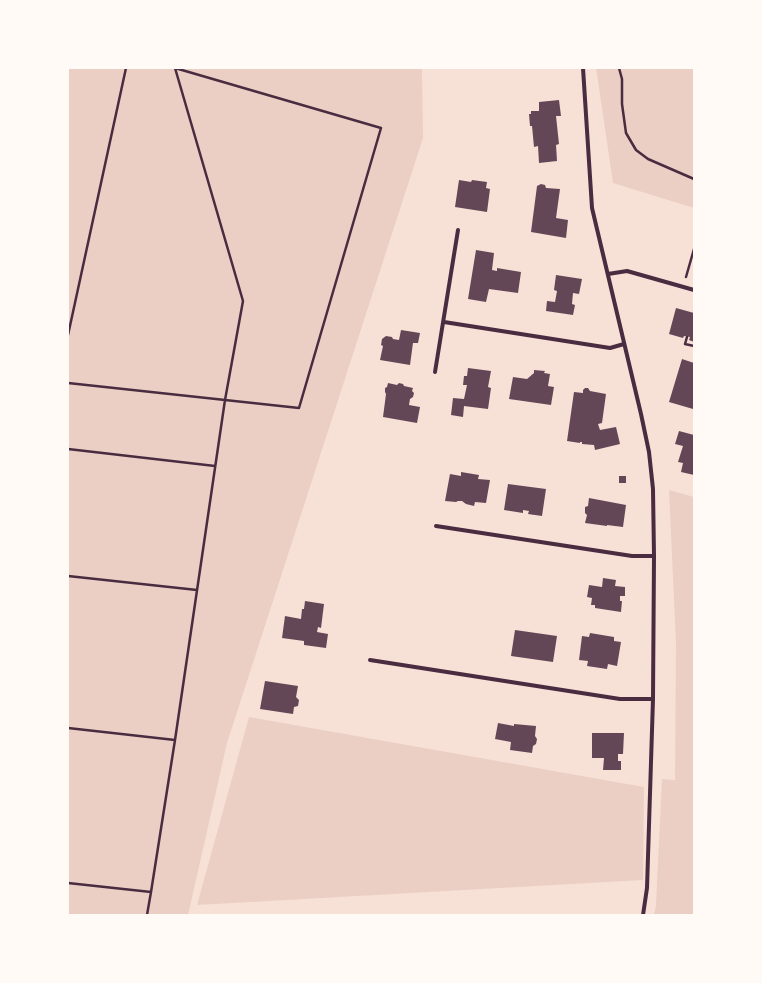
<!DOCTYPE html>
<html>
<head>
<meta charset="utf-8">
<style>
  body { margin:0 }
  #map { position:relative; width:762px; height:983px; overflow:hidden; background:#f7e1d7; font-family:Quicksand,sans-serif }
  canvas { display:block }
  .frame { position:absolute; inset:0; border:69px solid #fffaf5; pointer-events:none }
</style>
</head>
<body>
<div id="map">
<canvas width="762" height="983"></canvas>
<div class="frame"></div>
</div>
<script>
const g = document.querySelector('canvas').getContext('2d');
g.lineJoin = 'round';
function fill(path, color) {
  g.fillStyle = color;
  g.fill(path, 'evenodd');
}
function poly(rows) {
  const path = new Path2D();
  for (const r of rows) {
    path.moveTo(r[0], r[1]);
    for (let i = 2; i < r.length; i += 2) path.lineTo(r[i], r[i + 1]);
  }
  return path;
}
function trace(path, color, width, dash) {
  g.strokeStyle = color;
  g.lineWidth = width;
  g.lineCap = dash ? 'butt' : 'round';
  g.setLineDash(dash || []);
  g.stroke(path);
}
fill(poly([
  [68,68,422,68,423,138,227,743,188,915,68,915],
  [596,68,694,68,694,208,613,183],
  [669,490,694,497,694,915,654,915,656,905,662,779,675,780,676,643],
  [249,717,644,787,643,880,197,905]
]), '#ebcfc5');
fill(poly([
  [559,100,561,116,556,116,559,144,556,145,557,161,539,163,538,146,534,147,532,126,530,126,529,114,531,114,531,111,539,111,539,102],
  [459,180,471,182,472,180,487,182,486,188,490,189,487,212,455,207],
  [541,184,545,185,546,188,560,189,556,218,568,220,566,238,531,232,537,186],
  [476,250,494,253,492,270,497,271,497,268,521,272,518,293,489,289,486,302,468,299],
  [556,275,582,279,579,294,573,293,572,304,575,305,573,315,546,311,547,301,555,302,557,291,554,290],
  [676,308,694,313,694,342,689,340,690,337,684,336,683,338,669,334],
  [401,330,420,333,418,343,413,343,410,365,380,360,383,346,381,345,382,339,386,336,392,337,393,339,399,340],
  [682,359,694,363,694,406,693,409,669,402],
  [468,368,491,371,488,387,491,388,488,409,464,406,463,417,451,415,453,398,464,399,467,385,463,385,464,376,467,376],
  [534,370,545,371,544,373,550,374,548,386,554,387,551,405,509,399,513,377,527,379,534,373],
  [388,383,397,385,399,383,403,384,404,386,413,388,412,391,414,393,413,397,410,399,409,405,420,407,417,423,383,417,386,394,385,392,385,388,387,387],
  [585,388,588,388,590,391,606,394,602,423,598,424,600,430,616,427,620,444,595,450,594,445,582,444,582,442,580,442,580,443,567,441,574,392,583,393,583,390],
  [679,431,694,435,694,475,681,472,683,463,678,462,683,446,675,444],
  [461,472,479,475,478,479,490,480,486,503,475,502,474,506,466,504,462,501,458,501,456,502,445,501,450,474,461,476],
  [619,476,626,476,626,483,619,483],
  [508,484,546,489,542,516,528,514,529,511,523,510,523,513,504,510],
  [589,498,626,505,623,527,607,525,607,526,585,523,587,515,585,513,585,507,588,506],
  [603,578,616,580,615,586,625,587,625,596,620,596,620,601,622,601,621,612,595,608,595,605,591,605,592,598,587,597,589,585,602,587],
  [305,601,324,604,321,628,318,627,317,632,328,634,326,648,304,645,304,641,282,638,285,616,301,619,302,609,304,609],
  [515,630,557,636,553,662,511,656],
  [590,633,614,637,614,641,621,642,617,666,608,664,607,669,587,666,588,661,579,660,582,636,589,637],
  [265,681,298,686,296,697,299,700,298,706,294,707,293,714,260,709],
  [498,723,514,726,514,724,536,726,535,736,537,739,536,744,533,746,532,753,510,750,511,742,495,739],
  [592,733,624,733,623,754,618,754,618,761,621,761,621,770,603,770,604,758,592,758]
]), '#644757');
trace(poly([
  [619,68,622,79,622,104,626,133,636,150,648,159,694,179],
  [686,277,694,249],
  [68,335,126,68],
  [687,337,685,344,694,346],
  [68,383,299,408,381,128,175,68],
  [68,449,215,466],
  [68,576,197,590],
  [68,728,175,740,151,892,68,883],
  [175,740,225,400,243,301,175,68],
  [147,915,151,892]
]), '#4a2c40', 2.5);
trace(poly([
  [583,68,592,208,641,414,649,452,653,489,654,556,653,699,647,888,643,915],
  [608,274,627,271,694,290],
  [444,322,610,348,624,344],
  [435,372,458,230],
  [436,526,632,556,654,556],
  [370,660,620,699,653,699]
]), '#4a2c40', 4);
</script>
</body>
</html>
